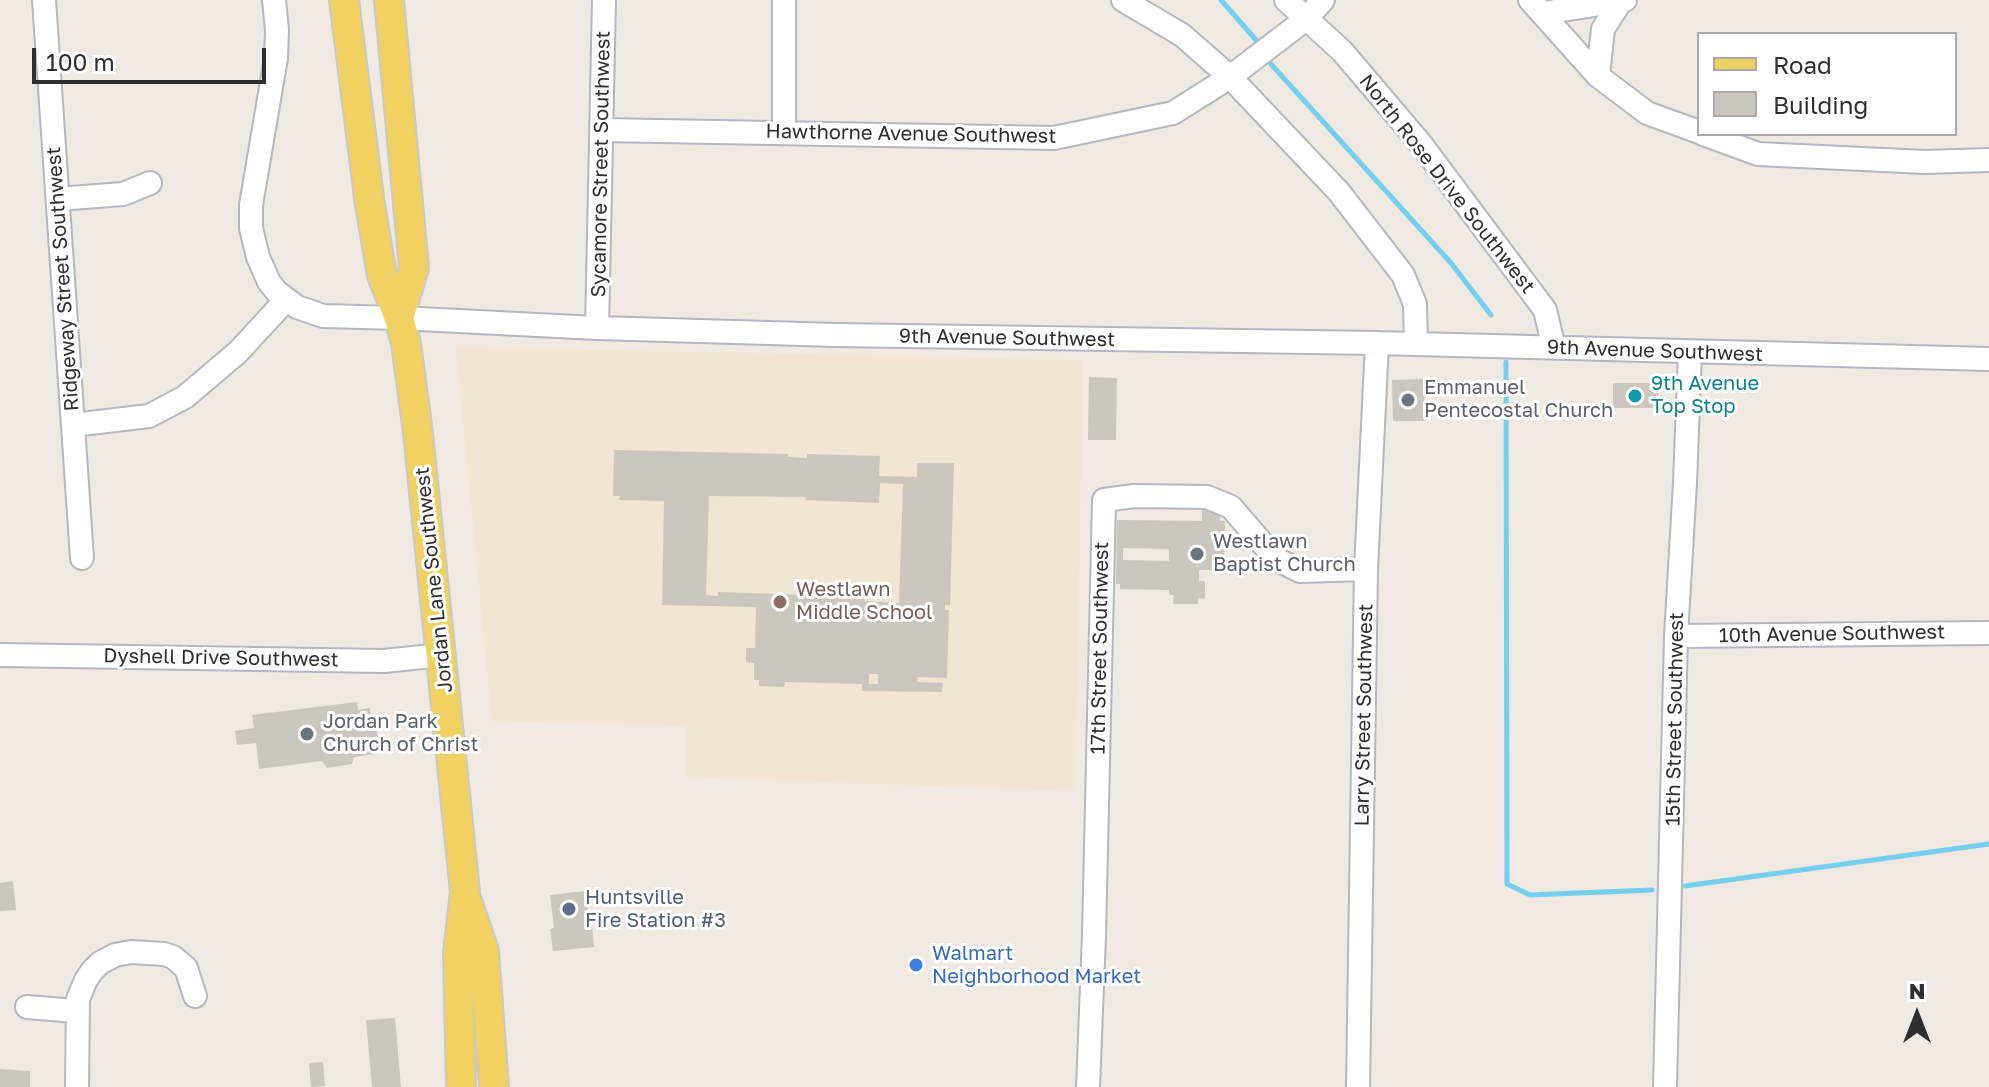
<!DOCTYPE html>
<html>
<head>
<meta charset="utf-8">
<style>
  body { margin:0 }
  #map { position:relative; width:1989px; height:1087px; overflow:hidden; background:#efe9e1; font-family:"Golos Text",sans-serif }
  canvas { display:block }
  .legend { position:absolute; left:1697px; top:32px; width:260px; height:104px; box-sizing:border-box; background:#fff; border:2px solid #ababab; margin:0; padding:10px 14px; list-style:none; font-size:24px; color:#2e2e2e }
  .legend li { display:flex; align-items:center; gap:16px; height:40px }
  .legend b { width:40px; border:2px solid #ababab }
  .north { position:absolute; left:1877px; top:975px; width:80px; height:80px; -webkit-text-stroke:6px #fff; paint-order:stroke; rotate:0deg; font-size:22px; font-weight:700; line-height:32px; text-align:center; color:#2e2e2e }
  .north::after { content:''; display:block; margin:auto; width:28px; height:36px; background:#2e2e2e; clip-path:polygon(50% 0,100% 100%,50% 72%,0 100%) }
  .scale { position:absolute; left:32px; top:48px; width:234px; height:36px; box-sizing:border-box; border:4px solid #2e2e2e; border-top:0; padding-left:10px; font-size:24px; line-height:28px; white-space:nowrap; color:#2e2e2e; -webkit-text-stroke:6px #fff; paint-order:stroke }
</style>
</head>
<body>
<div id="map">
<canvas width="1989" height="1087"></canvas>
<ul class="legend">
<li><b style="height:10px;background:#f2d163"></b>Road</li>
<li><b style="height:22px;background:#cbc7bf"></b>Building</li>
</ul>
<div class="north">N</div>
<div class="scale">100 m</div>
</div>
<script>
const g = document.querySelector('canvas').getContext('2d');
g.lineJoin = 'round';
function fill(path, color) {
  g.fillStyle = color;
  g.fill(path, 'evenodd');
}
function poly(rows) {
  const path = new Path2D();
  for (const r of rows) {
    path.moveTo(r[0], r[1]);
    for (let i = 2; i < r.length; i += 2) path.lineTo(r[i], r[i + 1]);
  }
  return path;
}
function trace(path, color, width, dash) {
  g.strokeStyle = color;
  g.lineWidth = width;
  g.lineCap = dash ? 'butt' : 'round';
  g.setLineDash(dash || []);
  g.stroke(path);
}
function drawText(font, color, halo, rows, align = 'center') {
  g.font = font + ' "Golos Text",sans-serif';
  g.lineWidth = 6;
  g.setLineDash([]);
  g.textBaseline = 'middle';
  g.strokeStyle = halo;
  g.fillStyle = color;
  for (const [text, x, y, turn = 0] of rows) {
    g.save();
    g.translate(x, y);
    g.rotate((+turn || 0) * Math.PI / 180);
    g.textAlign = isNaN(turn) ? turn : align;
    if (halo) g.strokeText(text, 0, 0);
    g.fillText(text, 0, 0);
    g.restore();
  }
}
fill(poly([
  [456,347,1083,360,1075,791,686,777,687,726,492,721]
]), '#f0e6d1');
trace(poly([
  [1221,0,1257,41],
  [1270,63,1451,263,1491,315],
  [1506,362,1507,884,1530,895,1652,890],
  [1685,886,1989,844]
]), '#75cff0', 5);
fill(poly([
  [1089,377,1117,378,1116,440,1088,440],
  [1424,379,1425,421,1393,421,1392,380],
  [1613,383,1658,383,1658,408,1613,408],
  [614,450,788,454,788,457,807,458,807,454,880,456,879,476,917,477,917,463,954,463,950,605,945,605,945,610,949,610,947,678,918,677,917,682,943,683,942,692,862,691,862,684,785,682,784,687,759,686,759,680,754,680,754,663,746,662,746,648,755,648,756,607,662,605,664,501,619,500,620,496,613,496],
  [880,483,903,484,899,603,865,601,865,597,718,592,718,596,706,595,709,496,806,497,805,500,879,503],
  [869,674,878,674,878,684,869,684],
  [1202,508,1220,508,1220,521,1225,521,1224,570,1199,570,1199,581,1205,581,1205,599,1198,598,1198,604,1173,604,1174,595,1169,595,1169,590,1120,589,1120,584,1116,584,1117,520,1202,521],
  [1123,548,1169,549,1169,561,1123,560],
  [357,702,358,710,370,708,371,719,375,719,378,737,374,737,376,754,354,757,352,764,327,768,322,761,259,769,256,743,237,745,235,731,254,728,252,715],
  [13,881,16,910,0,911,0,883],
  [585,891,589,924,592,924,594,947,553,951,550,929,554,928,550,895],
  [395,1018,401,1087,372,1087,366,1020],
  [323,1062,325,1086,311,1087,309,1063],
  [0,1069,30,1071,30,1087,0,1087]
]), '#cbc7bf');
const minor = poly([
  [44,0,82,558],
  [274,0,277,30,276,58,251,205,251,228,258,257,269,282,277,292,297,307,323,316,399,318,597,328,837,335,1377,343,1989,359],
  [1123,0,1182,35,1230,77,1339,192,1403,275,1415,304,1416,344],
  [1286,0,1342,51,1421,144,1545,310,1554,348],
  [1530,0,1598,76,1647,113,1699,132],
  [1544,13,1625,0],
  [1598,76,1603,29,1621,1],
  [602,130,1054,138,1173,113,1230,77,1306,19,1323,0],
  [784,133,784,0],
  [1703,134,1758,154,1925,162,1989,160],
  [58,199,123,194,150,183],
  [597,328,604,0],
  [73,425,149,416,185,397,238,352,286,300],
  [1676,636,1989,633],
  [0,655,384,661,441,655],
  [27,1007,76,1011],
  [77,1087,78,999,86,980,92,971,100,963,115,955,131,952,164,954,173,957,186,968,195,996],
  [1088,1087,1094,935,1104,500,1134,496,1207,497,1231,507,1276,559,1300,571,1366,569],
  [1358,1087,1366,569,1377,343],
  [1665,1087,1676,636,1685,483,1690,352]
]);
const major = poly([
  [344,0,370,205,382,275,399,318,406,343,418,433,465,892,458,953,461,1087],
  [389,0,414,268,399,318],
  [467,901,484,951,494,1087]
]);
trace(minor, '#b4b7c1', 26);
trace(major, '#c9c9c9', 32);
trace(minor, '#fff', 22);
trace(major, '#f2d163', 28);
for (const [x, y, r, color] of [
  [1635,396,8,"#0f9aa8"],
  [1408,400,8,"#6b7280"],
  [1197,554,8,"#6b7280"],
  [780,602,8,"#8d6e63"],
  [307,734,8,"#6b7280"],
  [569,909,8,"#5c6f8a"],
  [916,965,8,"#3f7fe0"]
]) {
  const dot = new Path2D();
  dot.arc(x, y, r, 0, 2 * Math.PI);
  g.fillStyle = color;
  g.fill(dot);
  trace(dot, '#fff', 3);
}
drawText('20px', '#2e2e2e', '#fff', [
  ["Hawthorne Avenue Southwest",911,134,1],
  ["Sycamore Street Southwest",601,164,-89],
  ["North Rose Drive Southwest",1447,184,52],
  ["Ridgeway Street Southwest",63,279,-94],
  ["9th Avenue Southwest",1007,338,1],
  ["9th Avenue Southwest",1655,351,2],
  ["Jordan Lane Southwest",434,580,-96],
  ["10th Avenue Southwest",1832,634,-1],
  ["17th Street Southwest",1100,648,-89],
  ["Dyshell Drive Southwest",221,658,1],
  ["Larry Street Southwest",1364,715,-89],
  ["15th Street Southwest",1675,719,-89]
]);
drawText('20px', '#0d838f', '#fff', [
  ["9th Avenue",1651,384],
  ["Top Stop",1651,407]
], 'left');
drawText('20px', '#5b616d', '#fff', [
  ["Emmanuel",1424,388],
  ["Pentecostal Church",1424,411],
  ["Westlawn",1213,542],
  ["Baptist Church",1213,565],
  ["Jordan Park",323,722],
  ["Church of Christ",323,745]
], 'left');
drawText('20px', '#785e54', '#fff', [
  ["Westlawn",796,590],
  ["Middle School",796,613]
], 'left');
drawText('20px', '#4e5e75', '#fff', [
  ["Huntsville",585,898],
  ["Fire Station #3",585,921]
], 'left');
drawText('20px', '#366cbe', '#fff', [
  ["Walmart",932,954],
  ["Neighborhood Market",932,977]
], 'left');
</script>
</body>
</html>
